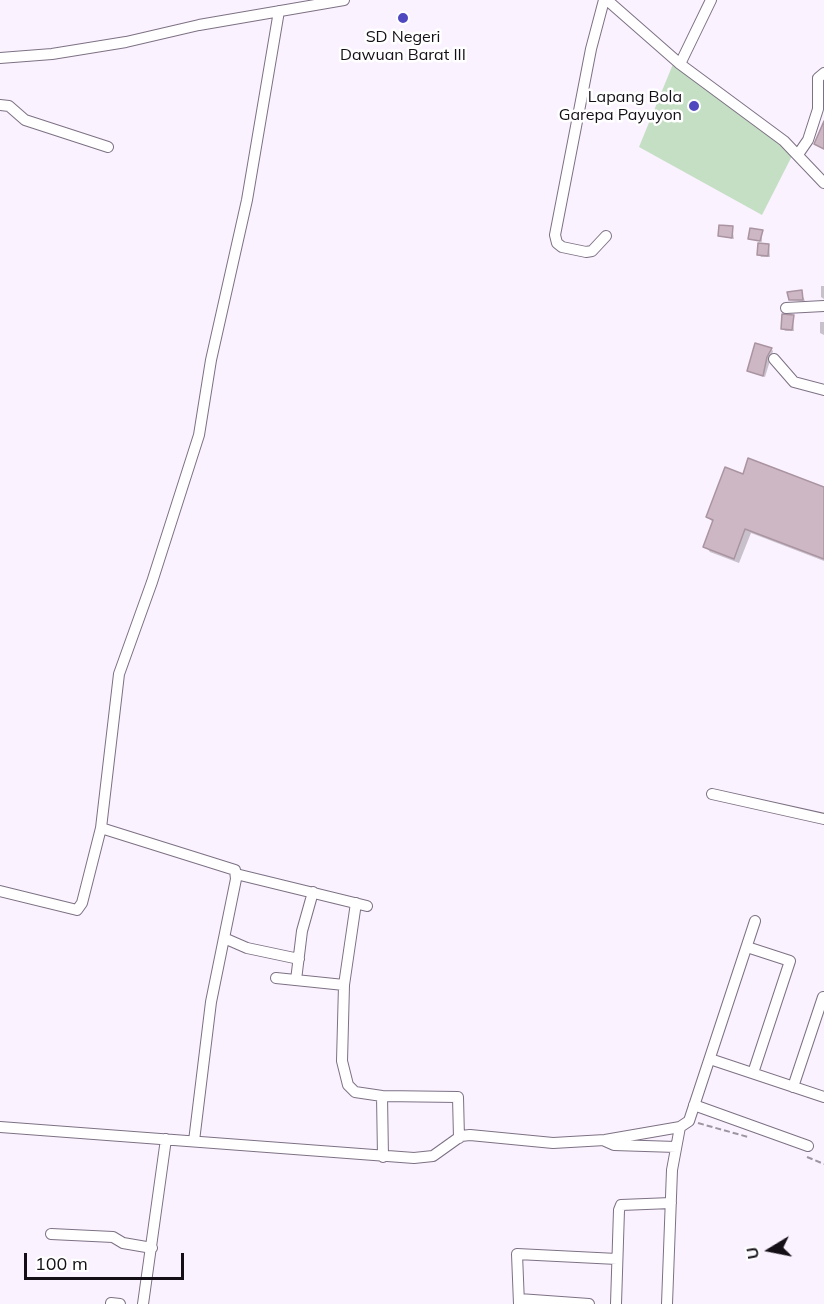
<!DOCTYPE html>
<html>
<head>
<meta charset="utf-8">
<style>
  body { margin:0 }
  #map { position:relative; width:824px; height:1304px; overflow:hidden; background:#fbf2ff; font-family:Mulish,sans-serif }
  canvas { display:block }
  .north { position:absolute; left:740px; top:1220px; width:60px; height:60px; -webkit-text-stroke:4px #fff; paint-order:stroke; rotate:260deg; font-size:16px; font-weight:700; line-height:24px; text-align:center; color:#140f16 }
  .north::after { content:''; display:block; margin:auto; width:21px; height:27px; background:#140f16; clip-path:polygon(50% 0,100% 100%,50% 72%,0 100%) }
  .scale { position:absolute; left:24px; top:1253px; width:160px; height:27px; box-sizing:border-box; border:3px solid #140f16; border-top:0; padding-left:8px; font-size:18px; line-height:21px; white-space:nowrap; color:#140f16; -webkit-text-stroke:4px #fff; paint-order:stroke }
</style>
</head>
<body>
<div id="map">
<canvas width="824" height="1304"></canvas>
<div class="north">U</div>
<div class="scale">100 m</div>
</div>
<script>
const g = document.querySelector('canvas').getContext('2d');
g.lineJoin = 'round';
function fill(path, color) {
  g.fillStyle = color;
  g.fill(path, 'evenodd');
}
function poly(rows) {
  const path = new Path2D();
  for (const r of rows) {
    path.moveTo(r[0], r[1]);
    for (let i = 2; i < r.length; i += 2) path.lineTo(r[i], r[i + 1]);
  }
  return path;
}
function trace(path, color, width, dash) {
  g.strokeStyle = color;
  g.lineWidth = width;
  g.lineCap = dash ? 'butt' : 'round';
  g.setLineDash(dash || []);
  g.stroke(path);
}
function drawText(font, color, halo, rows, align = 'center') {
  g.font = font + ' Mulish,sans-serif';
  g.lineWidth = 5;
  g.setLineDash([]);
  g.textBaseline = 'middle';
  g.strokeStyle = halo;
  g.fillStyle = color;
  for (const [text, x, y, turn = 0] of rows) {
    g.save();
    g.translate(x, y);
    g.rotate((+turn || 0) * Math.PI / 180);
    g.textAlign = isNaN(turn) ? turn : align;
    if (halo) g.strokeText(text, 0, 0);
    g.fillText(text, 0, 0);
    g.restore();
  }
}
fill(poly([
  [673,64,795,150,762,215,639,147]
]), '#c4dfc4');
fill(poly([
  [732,227,734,239,719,236],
  [762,231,762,242,750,238],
  [769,246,770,257,761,257,759,254],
  [821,286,824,286,824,299,821,297],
  [801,292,805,301,790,300],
  [793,317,794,331,785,331,783,328],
  [820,322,824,322,824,335,820,333],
  [771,349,773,351,765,377,751,372,748,370],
  [743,476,824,489,824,561,751,533,739,563,710,552,705,546,713,522,707,517]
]), '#0003');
const building = poly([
  [824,121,824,149,814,144,824,121],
  [719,225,733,226,732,238,718,236,719,225],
  [750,228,763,230,760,241,748,239,750,228],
  [758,243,769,244,768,256,757,255,758,243],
  [802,290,803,300,789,300,787,292,802,290],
  [782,314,794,315,792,330,781,329,782,314],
  [755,343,772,348,767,357,763,376,747,371,755,343],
  [748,458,824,487,824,559,745,529,734,559,703,547,713,520,706,517,725,467,743,474,748,458]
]);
fill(building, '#ceb7c5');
trace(building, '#aa94a1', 1.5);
const minor = poly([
  [604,0,591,49,555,235,557,243,562,247,586,252,592,251,606,236],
  [607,0,680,64,784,141,824,183],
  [0,58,52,54,126,42,199,25,344,0],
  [680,64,711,0],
  [0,105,9,106,25,120,108,147],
  [799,153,808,140,818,109,818,78,824,73],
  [786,308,824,306],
  [774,359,794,382,824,390],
  [712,794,824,819],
  [236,874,367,906],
  [0,891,77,910,82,903,101,828],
  [356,903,344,985,342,1061,348,1085,355,1092,382,1096,383,1157],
  [224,938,247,948,299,959],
  [747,947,790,961,753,1073],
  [276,978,344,985],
  [296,980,302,931,313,892],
  [710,1059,824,1097],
  [793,1087,823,997],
  [382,1096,458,1097,459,1138],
  [694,1105,808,1146],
  [0,1127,414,1158,433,1156,461,1136,470,1135,553,1143,605,1140,680,1127,689,1121,755,921],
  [194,1141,211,1002,236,879,235,870,101,828,119,674,152,582,199,435,211,360,247,200,279,11],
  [605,1141,614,1145,676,1147],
  [51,1234,113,1237,123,1243,152,1248],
  [519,1299,589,1304],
  [111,1303,120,1304],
  [143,1304,166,1139],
  [519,1304,517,1254,617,1259],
  [616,1304,619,1210,621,1205,671,1203],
  [667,1304,672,1170,680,1127]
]);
trace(minor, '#7d7184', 12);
trace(poly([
  [698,1123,748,1137],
  [807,1157,824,1164]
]), '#9d95a0', 2, [6, 3]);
trace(minor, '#fff', 10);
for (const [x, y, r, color] of [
  [403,18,6,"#5048bf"],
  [694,106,6,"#5048bf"]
]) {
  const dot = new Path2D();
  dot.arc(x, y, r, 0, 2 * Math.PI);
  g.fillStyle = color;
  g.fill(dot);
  trace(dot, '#fff', 2);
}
drawText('16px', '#140f16', '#fff', [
  ["SD Negeri",403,37],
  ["Dawuan Barat III",403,55],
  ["Lapang Bola",682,97,"right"],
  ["Garepa Payuyon",682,115,"right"]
]);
</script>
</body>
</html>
